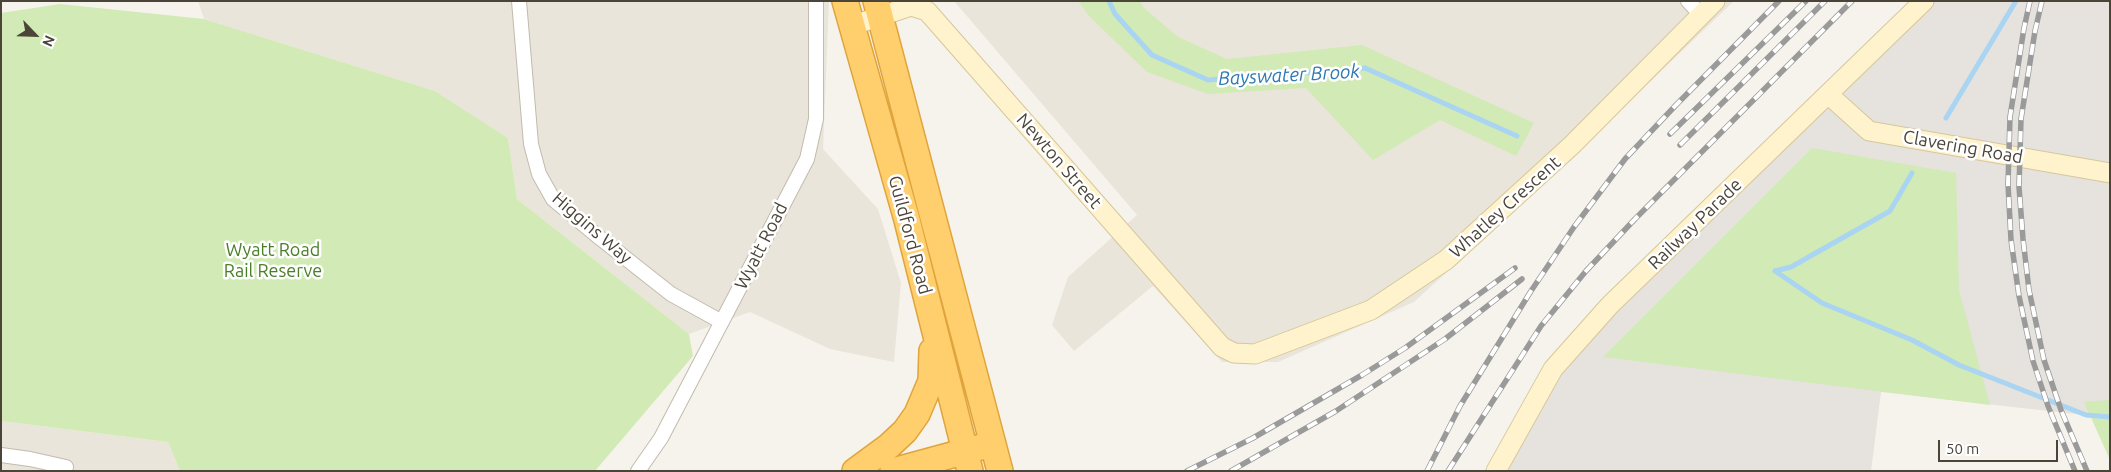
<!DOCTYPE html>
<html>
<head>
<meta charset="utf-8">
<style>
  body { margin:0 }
  #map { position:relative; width:2111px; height:472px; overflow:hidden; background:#f6f3ec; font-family:Ubuntu,sans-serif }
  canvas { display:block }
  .frame { position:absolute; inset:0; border:2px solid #4b4439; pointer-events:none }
  .north { position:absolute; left:10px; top:10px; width:50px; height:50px; -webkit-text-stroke:4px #fff; paint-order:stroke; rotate:114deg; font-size:14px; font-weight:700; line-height:20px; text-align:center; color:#4b4439 }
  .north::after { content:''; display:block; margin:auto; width:18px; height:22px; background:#4b4439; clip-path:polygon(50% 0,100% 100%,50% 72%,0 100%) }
  .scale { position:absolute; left:1938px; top:440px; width:120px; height:22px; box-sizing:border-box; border:2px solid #4b4439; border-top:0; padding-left:6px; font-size:15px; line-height:18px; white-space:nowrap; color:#4b4439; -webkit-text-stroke:4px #fff; paint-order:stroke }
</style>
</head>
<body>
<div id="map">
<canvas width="2111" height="472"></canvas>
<div class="frame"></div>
<div class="north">N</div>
<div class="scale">50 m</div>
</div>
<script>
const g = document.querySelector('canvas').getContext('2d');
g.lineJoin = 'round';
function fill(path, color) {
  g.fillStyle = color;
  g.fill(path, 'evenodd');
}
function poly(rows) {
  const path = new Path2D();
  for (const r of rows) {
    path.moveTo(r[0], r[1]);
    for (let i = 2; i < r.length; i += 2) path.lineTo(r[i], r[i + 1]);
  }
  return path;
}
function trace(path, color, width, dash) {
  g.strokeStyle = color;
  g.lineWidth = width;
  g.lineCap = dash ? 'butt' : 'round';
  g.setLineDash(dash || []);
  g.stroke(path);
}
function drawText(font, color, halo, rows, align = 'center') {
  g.font = font + ' Ubuntu,sans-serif';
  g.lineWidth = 5;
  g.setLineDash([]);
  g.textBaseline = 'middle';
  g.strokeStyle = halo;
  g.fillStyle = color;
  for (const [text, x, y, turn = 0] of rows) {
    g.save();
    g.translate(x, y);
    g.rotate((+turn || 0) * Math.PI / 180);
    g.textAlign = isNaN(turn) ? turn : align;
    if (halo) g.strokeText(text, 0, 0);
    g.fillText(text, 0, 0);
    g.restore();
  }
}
fill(poly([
  [198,1,829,1,823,149,878,209,901,283,894,362,830,349,750,312,689,334,517,199,508,138,435,91,204,19],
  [954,1,1734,1,1550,178,1414,302,1278,362,1222,362,1153,286,1074,351,1052,325,1068,277,1137,215],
  [1,421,168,442,180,471,1,471]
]), '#eae5da');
fill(poly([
  [1926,1,2110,1,2110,418,1881,392,1871,471,1501,471,1548,376]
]), '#e6e2dd');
fill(poly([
  [1078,1,1140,1,1143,7,1178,37,1227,59,1362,45,1534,123,1516,156,1440,120,1373,160,1306,88,1208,94,1147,72,1089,16],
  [60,4,204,19,435,91,508,138,517,199,689,334,693,356,595,471,180,471,168,442,1,421,1,13],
  [1812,148,1956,173,1959,290,1990,405,1603,357],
  [2110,400,2110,460,2084,402]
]), '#d2eab5');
trace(poly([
  [1109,1,1115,14,1152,55,1208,80,1365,68,1517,136],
  [1946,118,2016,1],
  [1775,271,1822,303,1912,340,1959,365,2086,415,2110,417],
  [1775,271,1791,267,1890,211,1912,173]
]), '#a9d4f2', 5);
const street = poly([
  [519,1,531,144,539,174,553,199,600,238,671,294,722,322],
  [1688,1,1701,15],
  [1,455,30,459,66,467],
  [638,471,661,438,807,159,816,119,816,1]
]);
const secondary = poly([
  [851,26,911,6,927,11,1222,347,1234,353,1255,354,1371,310,1446,260,1572,145,1715,1],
  [1829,95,1869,131,2110,173],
  [1496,471,1553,369,1610,305,1924,1]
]);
const highway = poly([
  [845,1,907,220,970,471],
  [876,1,1000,471],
  [855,471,889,446,905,431,917,414,931,381,932,351],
  [893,471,981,447]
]);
trace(street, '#c2bbae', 16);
trace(secondary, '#d6c79b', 21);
trace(highway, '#e0a43c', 28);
trace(street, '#fff', 14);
trace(secondary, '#fff3cd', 19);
trace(highway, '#ffcf6e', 25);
const rail = poly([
  [2030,1,2024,28,2010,117,2008,184,2011,240,2019,296,2033,361,2048,406,2075,471],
  [2042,1,2035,31,2021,119,2019,187,2023,239,2029,290,2044,360,2061,410,2087,471],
  [1670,134,1806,1],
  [1680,145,1825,1],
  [1187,471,1253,438,1362,375,1405,348,1515,268],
  [1231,471,1336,411,1445,339,1522,279],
  [1427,471,1460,406,1531,291,1574,227,1625,159,1676,105,1779,1],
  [1448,471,1541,326,1586,271,1635,219,1852,1]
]);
trace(rail, '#9a9a9a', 5.5);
trace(rail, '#fff', 4, [11]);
drawText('18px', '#4b4439', '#fff', [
  ["Clavering Road",1963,147,10],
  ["Newton Street",1059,161,49],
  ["Whatley Crescent",1505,207,-42],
  ["Railway Parade",1695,224,-44],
  ["Higgins Way",592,228,41],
  ["Guildford Road",910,235,75],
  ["Wyatt Road",761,246,-63]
]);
drawText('18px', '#4a7f2a', '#fff', [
  ["Wyatt Road",273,250],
  ["Rail Reserve",273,271]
]);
drawText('italic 19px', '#2e7ab2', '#fff', [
  ["Bayswater Brook",1289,75,-3]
]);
</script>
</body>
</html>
